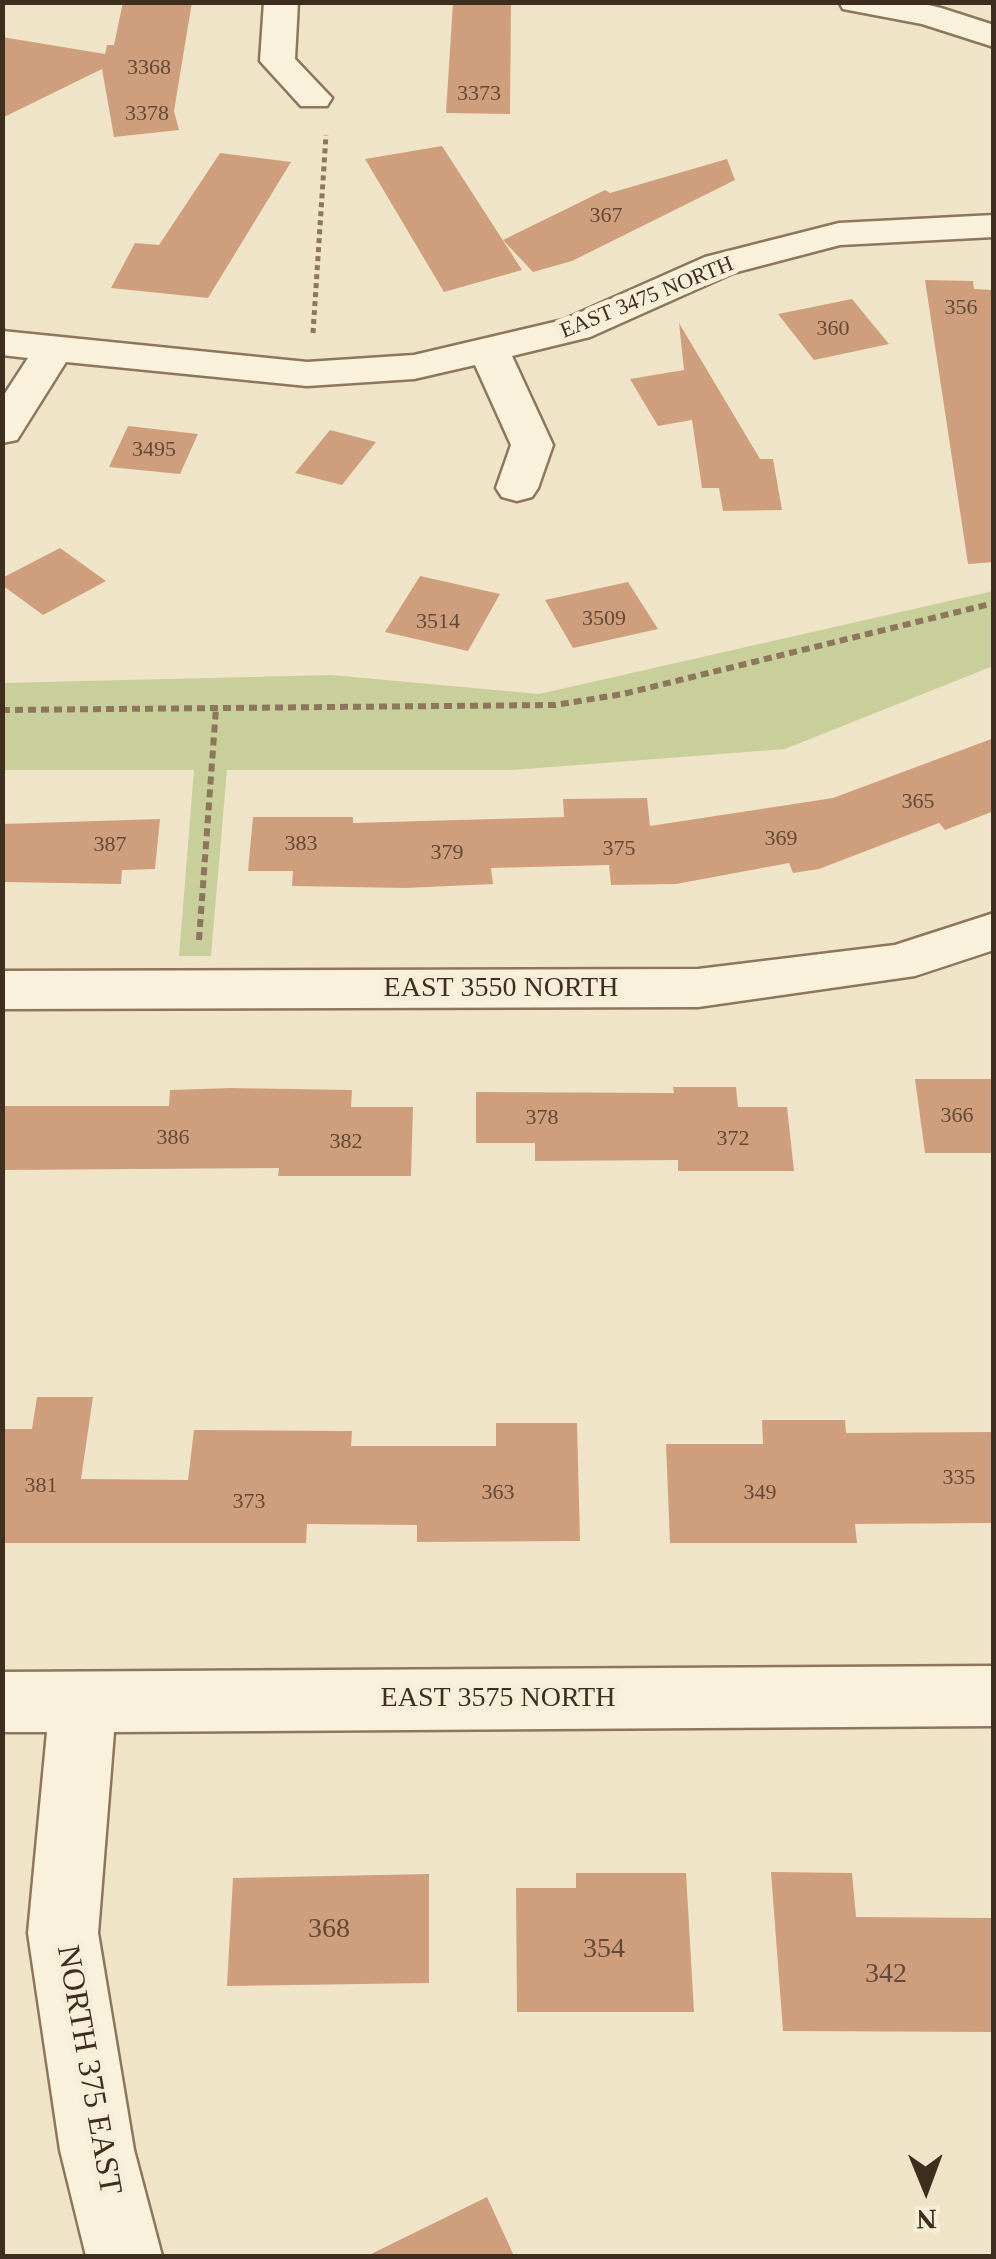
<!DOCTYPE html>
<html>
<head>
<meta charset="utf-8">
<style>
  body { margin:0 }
  #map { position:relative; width:996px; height:2259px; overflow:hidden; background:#f0e4c8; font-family:"Times New Roman",serif }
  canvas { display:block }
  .frame { position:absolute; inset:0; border:5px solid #3d2e20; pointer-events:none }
  .north { position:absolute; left:876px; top:2139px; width:100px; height:100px; -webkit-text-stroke:8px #f7eed8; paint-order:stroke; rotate:179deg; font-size:28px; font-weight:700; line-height:40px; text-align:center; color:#3d2e20 }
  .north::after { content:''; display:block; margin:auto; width:35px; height:45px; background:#3d2e20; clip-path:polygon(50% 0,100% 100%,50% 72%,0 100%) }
</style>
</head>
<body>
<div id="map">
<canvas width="996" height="2259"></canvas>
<div class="frame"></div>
<div class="north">N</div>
</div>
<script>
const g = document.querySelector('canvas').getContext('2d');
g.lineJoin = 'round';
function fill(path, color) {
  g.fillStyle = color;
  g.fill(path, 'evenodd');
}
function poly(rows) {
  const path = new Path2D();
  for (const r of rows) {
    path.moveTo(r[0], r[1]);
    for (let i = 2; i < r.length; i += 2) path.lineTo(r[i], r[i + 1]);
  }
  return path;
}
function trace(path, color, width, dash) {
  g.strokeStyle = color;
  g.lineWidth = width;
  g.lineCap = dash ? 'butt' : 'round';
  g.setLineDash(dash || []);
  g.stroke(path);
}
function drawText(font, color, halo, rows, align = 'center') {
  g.font = font + ' "Times New Roman",serif';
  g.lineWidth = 10;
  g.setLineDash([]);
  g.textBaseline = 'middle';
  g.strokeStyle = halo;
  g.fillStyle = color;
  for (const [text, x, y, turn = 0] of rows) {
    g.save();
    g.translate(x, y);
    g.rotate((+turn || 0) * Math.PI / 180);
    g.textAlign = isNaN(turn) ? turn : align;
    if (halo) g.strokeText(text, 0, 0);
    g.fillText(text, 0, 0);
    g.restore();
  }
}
fill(poly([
  [993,591,993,666,785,749,512,770,227,770,211,956,179,956,194,770,3,770,3,683,331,675,539,694]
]), '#c9cf9b');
fill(poly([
  [123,2,192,2,174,111,179,130,114,137,102,69,2,118,2,37,105,54,107,45,114,45],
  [453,2,511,2,510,114,446,113],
  [442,146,522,270,444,292,365,159],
  [220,153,291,162,208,298,111,288,135,243,159,245],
  [727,159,735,180,572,261,533,272,503,240,605,190,610,193],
  [925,280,973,281,974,289,994,290,994,562,968,564],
  [852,299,889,344,814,360,778,314],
  [679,323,760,459,773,459,782,510,723,511,719,488,702,488,692,420,658,426,630,379,684,370],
  [128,426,198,434,180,474,109,467],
  [330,430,376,442,342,485,295,473],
  [60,548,106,581,43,615,2,585,2,578],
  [420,576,500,594,468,651,385,632],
  [628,582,658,629,573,648,545,600],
  [994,738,994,811,945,830,939,823,819,869,793,873,789,863,676,884,611,885,609,865,491,868,493,884,405,888,292,886,293,871,248,871,253,817,353,817,353,823,564,817,563,799,647,798,650,826,833,798],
  [160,819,155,869,122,870,121,884,2,882,2,824],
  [915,1079,994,1079,994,1153,925,1153],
  [673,1087,736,1087,738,1107,787,1107,794,1171,678,1171,678,1160,535,1161,535,1143,476,1143,476,1092,674,1093],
  [231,1088,352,1090,351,1107,413,1107,411,1176,278,1176,279,1168,2,1170,2,1106,169,1106,170,1090],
  [37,1397,93,1397,81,1479,188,1480,194,1430,352,1431,351,1446,496,1446,496,1423,577,1423,580,1541,417,1542,417,1525,307,1524,306,1543,2,1543,2,1429,32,1429],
  [762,1420,845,1420,846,1433,994,1432,994,1523,855,1524,857,1543,670,1543,666,1444,763,1444],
  [771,1872,852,1873,856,1917,994,1918,994,2032,783,2031],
  [576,1873,686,1873,694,2012,517,2012,516,1888,576,1888],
  [429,1874,429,1983,227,1986,233,1878],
  [487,2197,514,2256,367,2256]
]), '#cf9f7d');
const minor = poly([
  [264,2,298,2,295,59,332,98,327,106,301,106,260,61,264,2],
  [839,2,916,2,941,8,994,25,994,47,922,24,843,9,839,2],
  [994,215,994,237,840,245,733,273,590,337,512,356,553,445,538,488,532,497,517,501,502,497,496,488,511,445,475,365,414,379,307,386,66,362,17,440,2,443,2,398,28,358,2,355,2,331,307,362,414,355,563,320,705,257,839,223,994,215],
  [994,913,994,950,915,976,698,1007,2,1009,2,971,698,969,895,945,994,913],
  [994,1666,994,1726,114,1732,98,1933,134,2150,162,2256,86,2256,60,2150,28,1933,47,1732,2,1732,2,1672,994,1666]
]);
trace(minor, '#8d765c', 5);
trace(poly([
  [313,333,326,135]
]), '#8d765c', 5, [5, 4]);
trace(poly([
  [2,710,555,705,623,694,994,603],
  [199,940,216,708]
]), '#8d765c', 6, [8, 5]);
fill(minor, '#faf1dc');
drawText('22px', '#624a37', null, [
  ["3368",149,68],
  ["3373",479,94],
  ["3378",147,114],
  ["367",606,216],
  ["356",961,308],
  ["360",833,329],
  ["3495",154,450],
  ["3509",604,619],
  ["3514",438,622],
  ["365",918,802],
  ["369",781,839],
  ["383",301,844],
  ["387",110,845],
  ["375",619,849],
  ["379",447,853],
  ["366",957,1116],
  ["378",542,1118],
  ["386",173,1138],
  ["372",733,1139],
  ["382",346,1142],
  ["335",959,1478],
  ["381",41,1486],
  ["363",498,1493],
  ["349",760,1493],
  ["373",249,1502]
]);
drawText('22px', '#3d2e20', '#f7eed8', [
  ["EAST 3475 NORTH",647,298,-22]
]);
drawText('28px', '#3d2e20', '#f7eed8', [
  ["EAST 3550 NORTH",501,989],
  ["EAST 3575 NORTH",498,1699]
]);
drawText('28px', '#624a37', null, [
  ["368",329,1930],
  ["354",604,1950],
  ["342",886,1975]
]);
drawText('32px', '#3d2e20', '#f7eed8', [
  ["NORTH 375 EAST",88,2070,80]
]);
</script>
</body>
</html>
